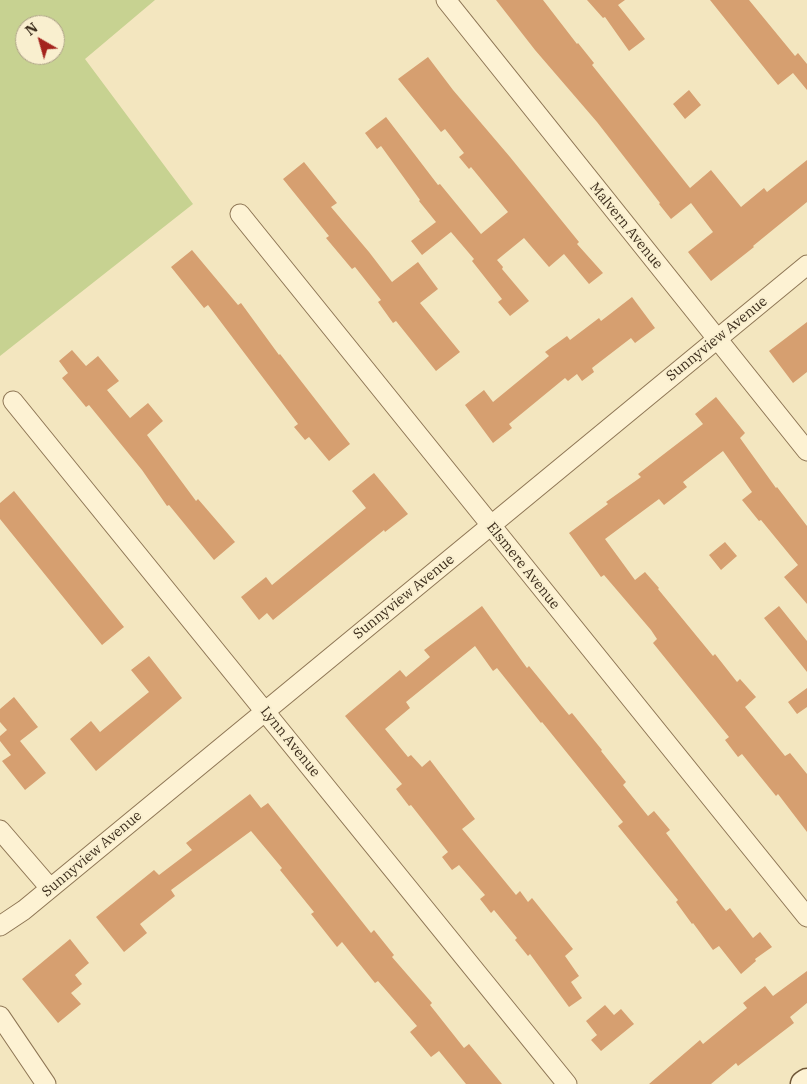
<!DOCTYPE html>
<html>
<head>
<meta charset="utf-8">
<style>
  body { margin:0 }
  #map { position:relative; width:807px; height:1084px; overflow:hidden; background:#f3e6bf; font-family:"IBM Plex Serif",serif }
  canvas { display:block }
  .north { position:absolute; left:15px; top:15px; width:50px; height:50px; box-sizing:border-box; background:#f9efcf; border:1px solid #ada187; border-radius:50%; rotate:322deg; font-size:14px; font-weight:700; line-height:20px; text-align:center; color:#3b2c1b }
  .north::after { content:''; display:block; margin:auto; width:18px; height:22px; background:#a4231d; clip-path:polygon(50% 0,100% 100%,50% 72%,0 100%) }
</style>
</head>
<body>
<div id="map">
<canvas width="807" height="1084"></canvas>
<div class="north">N</div>
</div>
<script>
const g = document.querySelector('canvas').getContext('2d');
g.lineJoin = 'round';
function fill(path, color) {
  g.fillStyle = color;
  g.fill(path, 'evenodd');
}
function poly(rows) {
  const path = new Path2D();
  for (const r of rows) {
    path.moveTo(r[0], r[1]);
    for (let i = 2; i < r.length; i += 2) path.lineTo(r[i], r[i + 1]);
  }
  return path;
}
function trace(path, color, width, dash) {
  g.strokeStyle = color;
  g.lineWidth = width;
  g.lineCap = dash ? 'butt' : 'round';
  g.setLineDash(dash || []);
  g.stroke(path);
}
function drawText(font, color, halo, rows, align = 'center') {
  g.font = font + ' "IBM Plex Serif",serif';
  g.lineWidth = 4;
  g.setLineDash([]);
  g.textBaseline = 'middle';
  g.strokeStyle = halo;
  g.fillStyle = color;
  for (const [text, x, y, turn = 0] of rows) {
    g.save();
    g.translate(x, y);
    g.rotate((+turn || 0) * Math.PI / 180);
    g.textAlign = isNaN(turn) ? turn : align;
    if (halo) g.strokeText(text, 0, 0);
    g.fillText(text, 0, 0);
    g.restore();
  }
}
fill(poly([
  [0,0,155,0,85,59,193,204,0,356],
  [25,25,55,25,55,55,25,55]
]), '#c7d291');
fill(poly([
  [496,0,543,0,577,44,578,43,594,63,592,65,690,188,711,170,741,207,764,188,767,192,807,160,807,202,753,246,754,247,711,281,688,252,713,232,691,203,671,219,659,204,660,203,597,122,535,50],
  [587,0,625,0,618,5,645,39,629,51,605,17,603,18],
  [710,0,749,0,795,56,798,53,807,64,807,90,793,73,778,85],
  [428,57,453,90,510,157,579,242,577,244,603,273,589,284,564,254,549,267,524,238,497,260,503,267,502,269,529,301,510,316,498,302,502,299,472,261,474,259,451,232,422,255,411,241,436,222,419,201,420,200,381,146,377,149,365,133,386,117,438,185,440,184,481,234,508,212,471,167,469,169,459,157,464,153,445,129,441,132,398,79],
  [689,90,701,105,685,119,673,104],
  [304,162,337,203,331,207,369,252,392,282,418,262,438,289,420,303,460,352,436,371,396,321,393,323,378,302,381,300,355,267,352,269,326,238,329,236,283,179],
  [192,250,238,305,241,303,279,355,280,354,350,444,329,461,309,437,305,440,294,427,298,424,208,305,204,308,171,267],
  [632,297,655,328,635,343,631,338,592,368,594,372,582,381,577,374,568,381,565,378,509,424,512,428,493,443,465,405,484,390,493,402,549,356,545,352,567,336,570,340,599,318,601,321],
  [807,322,807,372,793,383,769,351],
  [72,350,86,366,98,356,119,381,107,390,130,418,148,403,163,421,147,435,196,501,198,499,235,542,214,560,169,505,167,506,142,470,89,405,86,407,62,378,68,373,59,361],
  [716,397,745,433,740,438,776,488,777,487,807,526,807,604,784,577,798,565,761,520,759,521,742,500,752,492,723,451,683,482,687,487,664,505,659,499,605,539,635,580,645,572,659,588,658,589,713,656,715,654,737,682,740,679,756,697,745,707,785,756,790,753,807,774,807,832,778,794,776,796,742,754,738,757,725,740,729,737,653,643,657,639,651,630,604,575,601,577,569,533,608,504,606,502,641,477,638,474,703,424,695,414],
  [374,473,408,514,385,532,384,530,273,620,267,613,259,620,241,597,266,577,272,585,366,508,352,491],
  [14,491,124,627,102,645,0,519,0,503],
  [725,542,737,556,721,570,709,555],
  [482,606,527,668,529,666,569,715,572,713,602,750,601,751,626,782,623,785,648,816,654,811,670,830,666,833,726,911,730,908,753,938,760,932,772,947,755,959,756,961,741,974,719,946,713,950,693,923,692,924,676,902,678,900,618,826,623,822,542,722,541,723,497,668,493,671,475,646,406,702,410,708,385,729,408,757,411,755,422,767,430,760,475,819,462,829,516,895,520,891,528,902,532,898,573,949,565,956,579,976,571,982,582,998,569,1007,530,954,528,956,515,940,517,938,494,910,491,913,480,899,485,895,459,865,452,870,442,857,448,852,411,805,409,806,396,789,402,784,345,716,400,670,406,677,430,657,424,650],
  [779,606,807,641,807,672,764,618],
  [149,656,182,698,96,771,70,739,91,721,100,732,149,692,131,670],
  [807,688,807,707,797,714,788,702],
  [14,697,38,727,20,741,46,773,25,790,2,761,11,755,0,741,0,736,7,730,0,722,0,709],
  [250,794,261,808,268,803,371,933,374,930,394,955,392,957,432,1003,430,1005,464,1048,469,1044,502,1084,466,1084,439,1051,431,1057,410,1032,417,1026,378,981,375,983,342,942,337,947,311,914,314,912,280,870,282,868,251,831,171,890,175,896,140,924,147,933,124,952,96,917,154,870,159,875,192,850,186,843],
  [70,939,89,963,75,975,82,984,71,993,81,1004,58,1023,22,979],
  [807,971,807,1003,790,1017,794,1023,738,1066,736,1063,711,1084,649,1084,700,1040,703,1044,747,1008,743,1003,765,986,773,996],
  [605,1005,614,1015,621,1009,634,1024,601,1051,591,1040,597,1035,586,1021]
]), '#d69f70');
const street = poly([
  [446,0,807,451],
  [240,214,807,917],
  [13,401,567,1084],
  [0,830,50,888],
  [0,926,24,910,807,265],
  [0,1016,46,1084]
]);
const secondary = poly([
  [804,1084,807,1082]
]);
trace(street, '#8e7655', 21);
trace(secondary, '#6f5738', 29);
trace(street, '#fdf2d3', 19);
trace(secondary, '#fdf2d3', 26);
drawText('14px', '#3b2c1b', '#f9efcf', [
  ["Malvern Avenue",626,226,51],
  ["Sunnyview Avenue",717,339,-39],
  ["Elsmere Avenue",523,566,51],
  ["Sunnyview Avenue",404,597,-39],
  ["Lynn Avenue",290,742,51],
  ["Sunnyview Avenue",92,854,-40]
]);
</script>
</body>
</html>
